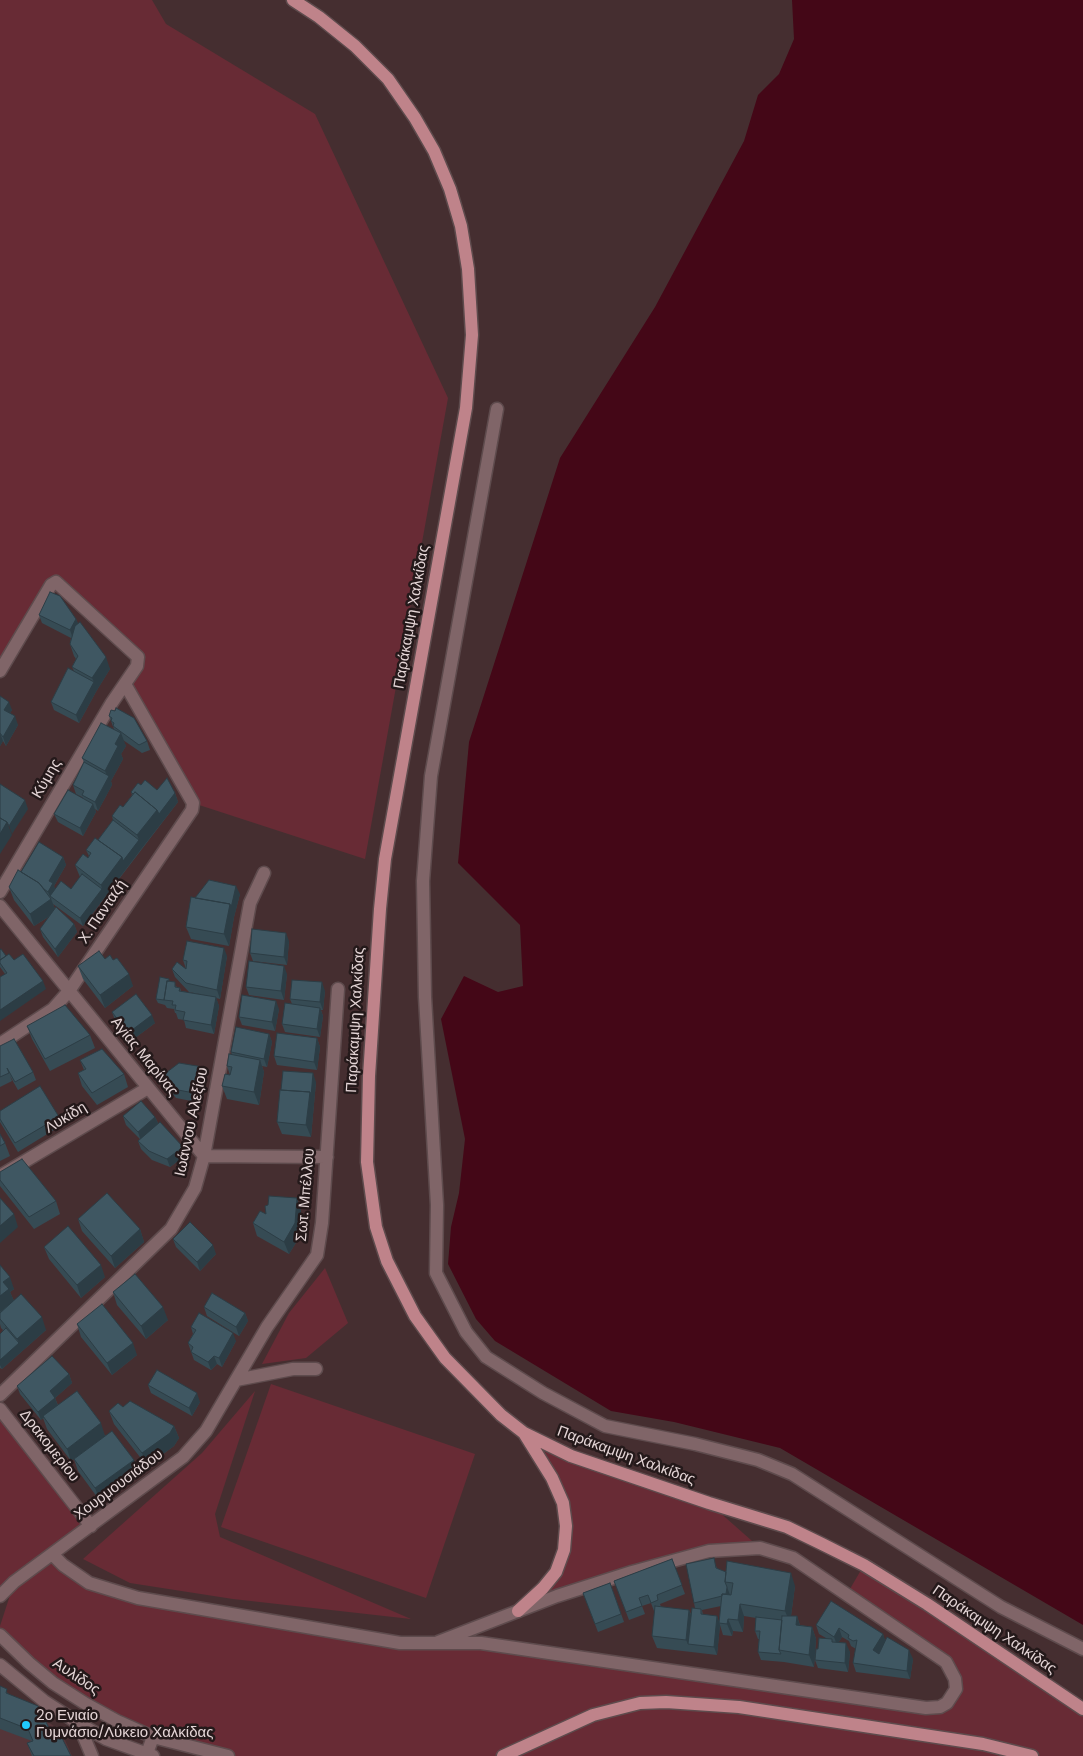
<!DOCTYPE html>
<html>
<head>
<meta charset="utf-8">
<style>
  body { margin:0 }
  canvas { display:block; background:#452e30 }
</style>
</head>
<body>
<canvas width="1083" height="1756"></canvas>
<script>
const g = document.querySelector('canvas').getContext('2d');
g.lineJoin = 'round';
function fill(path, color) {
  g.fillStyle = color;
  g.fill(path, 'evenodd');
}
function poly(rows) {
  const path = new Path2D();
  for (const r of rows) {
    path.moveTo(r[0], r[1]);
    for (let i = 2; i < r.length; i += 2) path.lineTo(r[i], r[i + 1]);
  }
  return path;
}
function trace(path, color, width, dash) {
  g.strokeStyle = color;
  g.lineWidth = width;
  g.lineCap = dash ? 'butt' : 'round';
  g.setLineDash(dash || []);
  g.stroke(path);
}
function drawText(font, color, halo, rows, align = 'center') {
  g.font = font + ' "DM Sans",sans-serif';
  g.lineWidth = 5;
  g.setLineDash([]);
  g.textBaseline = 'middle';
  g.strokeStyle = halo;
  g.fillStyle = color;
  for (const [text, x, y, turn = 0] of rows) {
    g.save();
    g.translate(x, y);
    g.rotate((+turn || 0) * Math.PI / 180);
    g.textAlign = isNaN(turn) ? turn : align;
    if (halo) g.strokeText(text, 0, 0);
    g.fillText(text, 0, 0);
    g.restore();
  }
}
fill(poly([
  [0,1688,61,1731,72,1756,0,1756]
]), '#543539');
fill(poly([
  [0,0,152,0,166,24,315,114,448,398,365,859,193,803,125,684,138,657,57,582,0,671],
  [325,1268,348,1323,306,1358,262,1364,289,1313],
  [271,1384,475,1454,426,1598,221,1527],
  [255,1391,215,1514,220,1537,411,1619,233,1599,130,1583,83,1559,202,1453],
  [0,1409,91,1526,53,1553,89,1582,138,1598,438,1642,926,1708,953,1697,951,1669,847,1594,864,1565,1083,1705,1083,1756,228,1756,153,1737,86,1704,0,1635,0,1626,14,1583,0,1596],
  [550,1447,709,1503,760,1548,738,1549,518,1611,556,1572,566,1526,539,1460]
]), '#682b35');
fill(poly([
  [792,0,1083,0,1083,1625,780,1448,674,1422,611,1411,495,1341,476,1319,448,1264,451,1227,459,1193,465,1139,441,1019,464,976,498,992,523,986,520,925,458,863,469,742,560,458,655,307,744,141,758,95,779,74,794,39]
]), '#440717');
const minor = poly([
  [497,409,431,776,423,881,425,997,437,1205,436,1273,466,1332,486,1357,543,1393,605,1426,695,1444,758,1460,792,1474,1001,1607,1083,1649],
  [0,671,51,585,56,582,138,657,137,666,111,704,0,892],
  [0,906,204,1156,327,1157],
  [0,1044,53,1009,69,991,192,810,193,803,125,684],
  [0,1176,148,1088],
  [236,1380,293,1369,316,1369],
  [0,1395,171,1229,195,1188,204,1156,250,903,264,873],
  [0,1409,91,1526],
  [52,1554,63,1565,89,1583,138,1598,400,1643,481,1643,926,1708,940,1707,947,1703,956,1689,955,1679,946,1662,793,1558,760,1548,709,1551,632,1572,557,1596,438,1642],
  [0,1596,14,1582,183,1457,206,1431,267,1327,317,1255,322,1223,338,989],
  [0,1665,44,1701,78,1723,106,1739,153,1756],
  [78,1723,92,1756]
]);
const tertiary = poly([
  [0,1635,29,1663,53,1683,86,1704,117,1721,153,1737,228,1756],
  [146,1756,153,1737]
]);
const primary = poly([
  [293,0,319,17,355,46,388,79,415,118,434,151,450,189,461,226,468,269,472,335,466,408,385,859,380,909,369,1076,367,1162,376,1227,387,1261,415,1316,445,1358,501,1415,524,1433,571,1456,709,1503,787,1527,822,1544,864,1565,927,1604,1083,1709],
  [518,1611,543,1588,556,1572,564,1550,566,1526,563,1503,552,1478,524,1433],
  [503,1756,593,1715,640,1703,666,1702,739,1707,983,1744,1032,1756]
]);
trace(minor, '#5e4b4d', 15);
trace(tertiary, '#5e4b4d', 15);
trace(primary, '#5e4b4d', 15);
trace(minor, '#806568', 12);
trace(tertiary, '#806568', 12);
trace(primary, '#bf838a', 12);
fill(poly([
  [39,615,76,619,78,624,110,669,97,690,79,723,54,710,51,702,74,671,72,667,76,659,74,656,70,644,71,638,42,623],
  [0,696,12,710,10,713,18,725,6,746,3,741,0,746],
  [109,716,147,741,150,750,142,753,123,740,126,746,121,754,123,759,111,781,112,785,98,811,95,809,96,812,83,836,58,822,54,814,83,798,82,797,76,794,73,785,84,762,82,758,114,729],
  [141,785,157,790,175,793,178,802,83,926,53,904,55,909,74,924,77,932,58,957,43,937,40,929,50,916,34,926,14,900,9,887,21,872,63,857,66,865,54,886,55,889,71,889,80,877,75,865,88,858,89,856,86,850,98,840,113,820,112,816,123,807,132,795,131,792],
  [240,894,234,917,229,946,191,939,186,927,195,898],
  [289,941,287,965,253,961,250,953],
  [0,950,6,956,14,960,46,989,5,974,0,967],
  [227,956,220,999,216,998,219,1006,214,1034,186,1028,184,1020,178,1019,176,1013,175,1013,174,1009,167,1008,165,1005,158,1003,156,999,170,981,177,987,180,988,181,991,209,996,189,992,175,977,172,969,186,969,183,960],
  [105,959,113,960,133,986,105,1008,83,979,78,966],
  [287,974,284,1000,249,995,246,987],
  [325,991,323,1010,321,1010,323,1016,320,1037,285,1032,282,1024,292,1004,290,999],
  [279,1009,275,1031,242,1025,239,1017],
  [112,1012,155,1023,131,1041,115,1020],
  [27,1026,90,1035,95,1048,50,1071,32,1039],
  [269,1034,272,1042,267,1067,262,1066,264,1072,259,1105,227,1099,222,1086,230,1075,227,1066,232,1055,231,1052],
  [317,1038,320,1047,317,1070,277,1065,274,1056],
  [0,1046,33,1072,36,1080,18,1090,10,1076,12,1081,0,1087],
  [80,1060,124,1074,128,1087,97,1105,82,1086,78,1073,84,1070],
  [162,1076,206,1076,202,1103,176,1098,165,1084],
  [316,1082,311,1137,282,1134,277,1122,281,1090],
  [123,1116,155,1117,158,1123,186,1155,170,1167,152,1160,141,1149,138,1141,140,1139,126,1125],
  [59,1117,62,1125,18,1152,0,1122,0,1119],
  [0,1134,5,1143,10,1156,0,1161],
  [0,1172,56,1201,60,1214,34,1229,0,1186],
  [301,1210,300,1236,289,1254,257,1236,253,1223,266,1214],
  [78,1219,140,1229,144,1242,115,1268,82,1231],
  [173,1239,216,1254,200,1271,176,1247],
  [44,1247,105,1277,81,1298,49,1259],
  [0,1265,14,1289,10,1292,14,1301,46,1330,2,1369,0,1368,0,1334,3,1330,1,1328,0,1324],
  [113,1292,168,1320,146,1339,117,1305],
  [204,1307,245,1313,248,1321,239,1336,207,1316],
  [77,1324,137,1355,112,1375,81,1337],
  [191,1327,236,1341,222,1367,217,1364,211,1370,194,1360,188,1343,193,1334],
  [69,1374,72,1383,55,1398,58,1405,105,1435,134,1460,138,1472,100,1501,78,1471,74,1459,71,1461,47,1429,43,1418,41,1420,20,1394,17,1386],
  [148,1385,200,1402,192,1416,151,1393],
  [123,1407,174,1426,179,1438,174,1446,147,1466,114,1424,109,1411],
  [672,1559,685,1594,660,1604,661,1607,689,1610,691,1614,695,1608,694,1603,717,1566,717,1569,726,1572,795,1586,791,1616,797,1616,800,1625,812,1627,816,1639,814,1667,784,1662,761,1660,758,1652,759,1639,758,1639,755,1631,756,1618,744,1616,743,1632,733,1631,732,1636,723,1635,720,1625,717,1655,657,1648,652,1636,655,1611,654,1611,651,1603,642,1606,645,1614,629,1620,614,1581],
  [721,1606,719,1622,717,1616,703,1615,702,1610],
  [610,1583,624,1622,598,1632,583,1593],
  [816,1625,883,1634,885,1641,913,1659,910,1679,856,1672,853,1663,856,1649,851,1646,849,1641,842,1637,838,1643,850,1652,848,1672,818,1668,815,1660,826,1638,819,1634],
  [0,1686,51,1732,71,1756,32,1756,27,1743,32,1741,0,1729]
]), '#364b54');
fill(poly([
  [76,619,80,627,73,639,70,630],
  [106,657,110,669,97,690,79,723,76,715,94,682,92,678],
  [9,702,12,710,7,718,4,710],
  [15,716,18,725,6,746,3,737],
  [0,733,3,741,0,746],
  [121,733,126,746,121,754,123,759,111,781,112,785,98,811,95,802,108,778,105,771,115,744],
  [175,793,178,802,142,848,137,835,157,810],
  [25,800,28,809,12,834,9,826],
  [93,804,96,812,83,836,80,828],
  [7,822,12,835,0,854,0,834],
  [139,840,142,848,83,926,80,918,102,889,101,885,122,857],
  [63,857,66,865,54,886,56,891,50,896,56,912,34,926,30,914,51,899,48,892,49,881],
  [236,886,240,894,234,917,229,946,224,934,230,904],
  [74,924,77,932,58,957,55,949],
  [286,933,289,941,287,965,284,957],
  [224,948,227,956,220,999,217,990],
  [284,966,287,974,284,1000,281,991],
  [129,974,133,986,105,1008,100,995],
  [43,981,46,989,0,1021,0,1010],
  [322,982,325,991,323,1010,320,1002],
  [216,997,219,1006,214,1034,211,1025],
  [276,1001,279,1009,275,1031,272,1022],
  [320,1008,323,1016,320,1037,317,1029],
  [152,1015,155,1023,131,1041,128,1033],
  [269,1034,272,1042,267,1067,264,1059],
  [317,1038,320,1047,317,1070,314,1062],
  [260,1060,264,1072,259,1105,254,1092],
  [203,1067,206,1076,202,1103,199,1094],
  [313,1073,316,1082,311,1137,306,1125,310,1092],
  [155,1117,159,1125,141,1141,138,1132],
  [183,1147,186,1155,170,1167,167,1159],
  [297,1198,301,1210,300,1236,289,1254,284,1242],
  [14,1214,18,1227,0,1243,0,1226],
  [140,1229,144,1242,115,1268,111,1256],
  [213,1245,216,1254,200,1271,197,1262],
  [101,1265,105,1277,81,1298,77,1285],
  [10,1277,14,1289,10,1292,14,1301,0,1312,0,1296,3,1282],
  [163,1307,168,1320,146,1339,141,1326],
  [245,1313,248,1321,239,1336,236,1327],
  [42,1317,46,1330,2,1369,0,1365,0,1360,19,1343,17,1339],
  [233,1333,236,1341,222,1367,219,1358],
  [133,1343,137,1355,112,1375,107,1363],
  [214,1356,217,1364,211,1370,208,1362],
  [69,1374,72,1383,55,1398,58,1406,41,1420,38,1412,50,1391],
  [197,1393,200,1402,192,1416,189,1408],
  [101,1423,105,1436,71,1461,67,1449],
  [174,1426,179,1438,174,1446,147,1466,142,1453],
  [134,1460,138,1472,100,1501,95,1488],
  [791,1573,795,1586,790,1623,785,1611],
  [727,1587,730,1595,726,1596],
  [740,1604,744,1616,743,1632,738,1620],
  [689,1610,694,1623,688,1644,686,1640],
  [717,1616,720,1625,717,1655,714,1647],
  [797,1616,801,1629,796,1625],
  [728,1619,733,1631,732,1636,727,1624],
  [812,1627,816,1639,814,1667,809,1655],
  [839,1628,842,1637,837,1645,834,1637],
  [883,1634,886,1642,876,1659,873,1650],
  [846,1643,850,1652,848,1672,845,1663],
  [909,1650,913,1659,910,1679,907,1671]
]), '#2c3d45');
const building = poly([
  [50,592,60,596,76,619,70,630,39,615,50,592],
  [80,622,106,657,92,678,72,667,78,656,70,644,75,626,80,622],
  [68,668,94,682,76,715,51,702,68,668],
  [0,696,9,702,4,710,15,716,3,737,0,733,0,696],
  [116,708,134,718,147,741,139,745,113,726,114,723,111,721,112,718,109,716,111,710,115,711,116,708],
  [101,723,121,733,115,744,118,746,105,771,82,758,101,723],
  [84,762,109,776,95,802,82,795,84,791,73,785,84,762],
  [167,778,175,793,159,814,157,810,135,792,133,794,131,792,138,783,141,785,145,780,157,790,167,778],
  [0,784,25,800,9,826,7,822,0,818,0,784],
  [68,790,93,804,80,828,54,814,68,790],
  [135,792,157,810,137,835,112,816,120,805,123,807,135,792],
  [0,818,7,822,0,834,0,818],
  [113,820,139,840,123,861,122,857,98,840,113,820],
  [95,838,122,857,101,885,75,865,83,854,88,858,91,853,86,850,95,838],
  [39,842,63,857,49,881,53,883,48,892,44,889,39,883,21,872,39,842],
  [18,870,39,883,51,899,30,914,9,887,18,870],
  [82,874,102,889,80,918,50,896,61,881,71,889,82,874],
  [209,880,236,886,231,908,230,904,195,898,209,880],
  [191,897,230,904,224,934,186,927,191,897],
  [56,907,74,924,55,949,40,929,56,907],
  [252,929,286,933,284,957,250,953,252,929],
  [187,941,224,948,217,990,186,983,172,969,177,962,186,969,187,961,183,960,187,941],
  [1,949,6,956,0,960,0,950,1,949],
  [99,951,105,959,110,955,113,960,117,958,129,974,100,995,78,966,99,951],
  [9,954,14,960,23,954,43,981,0,1010,0,977,7,973,0,963,0,960,9,954],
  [249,961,284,966,281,991,246,987,249,961],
  [160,977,169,979,169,981,167,981,164,1000,156,999,160,977],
  [292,980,322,982,320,1002,290,999,292,980],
  [167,981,175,982,175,987,180,988,179,991,216,997,211,1025,183,1020,185,1012,175,1010,176,1005,172,1005,173,1001,164,1000,167,981],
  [136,994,152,1015,128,1033,112,1012,136,994],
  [242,995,276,1001,272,1022,239,1017,242,995],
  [285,1003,320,1008,317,1029,282,1024,285,1003],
  [65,1005,90,1035,45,1059,27,1026,65,1005],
  [236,1027,269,1034,264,1059,231,1052,236,1027],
  [277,1033,317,1038,314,1062,274,1056,277,1033],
  [14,1039,33,1072,15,1082,7,1068,9,1073,0,1077,0,1046,14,1039],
  [102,1049,124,1074,92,1093,78,1073,86,1069,80,1060,102,1049],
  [229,1054,260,1060,254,1092,222,1086,225,1074,230,1075,232,1067,227,1066,229,1054],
  [179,1063,203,1067,199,1094,173,1089,162,1076,179,1063],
  [283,1071,313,1073,311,1097,310,1092,281,1090,283,1071],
  [40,1086,59,1117,15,1143,0,1119,0,1111,40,1086],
  [280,1090,310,1092,306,1125,277,1122,280,1090],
  [141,1101,155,1117,138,1132,123,1116,141,1101],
  [160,1122,183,1147,167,1159,149,1151,138,1141,160,1122],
  [0,1134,5,1143,0,1146,0,1134],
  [22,1159,56,1201,29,1217,0,1180,0,1172,22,1159],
  [107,1193,140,1229,111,1256,78,1219,107,1193],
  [269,1196,297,1198,295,1223,284,1242,253,1223,260,1211,266,1214,265,1206,268,1205,269,1196],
  [0,1198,14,1214,0,1226,0,1198],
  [190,1222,213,1245,197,1262,173,1239,190,1222],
  [68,1226,101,1265,77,1285,44,1247,68,1226],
  [0,1265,10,1277,3,1282,9,1289,0,1296,0,1265],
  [135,1274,163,1307,141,1326,113,1292,135,1274],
  [212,1293,245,1313,236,1327,204,1307,212,1293],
  [21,1294,42,1317,17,1339,0,1319,0,1313,21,1294],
  [102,1304,133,1343,107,1363,77,1324,102,1304],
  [199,1313,233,1333,219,1358,214,1356,208,1362,191,1352,193,1347,188,1343,196,1330,191,1327,199,1313],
  [6,1328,19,1343,0,1360,0,1334,6,1328],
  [52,1356,69,1374,50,1391,55,1398,38,1412,17,1386,52,1356],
  [157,1370,197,1393,189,1408,148,1385,157,1370],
  [77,1391,101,1423,67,1449,43,1416,77,1391],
  [130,1401,174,1426,170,1433,142,1453,109,1411,118,1403,123,1407,130,1401],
  [112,1431,134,1460,95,1488,74,1459,112,1431],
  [714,1558,716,1568,726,1572,725,1582,727,1587,726,1594,722,1594,722,1596,694,1603,686,1564,714,1558],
  [672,1559,682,1585,657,1595,658,1600,651,1603,648,1595,639,1598,642,1606,626,1612,614,1581,672,1559],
  [727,1561,791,1573,785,1611,740,1604,738,1620,728,1619,727,1624,719,1623,722,1594,731,1595,733,1583,725,1582,727,1561],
  [610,1583,621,1614,595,1624,583,1593,610,1583],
  [831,1601,883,1634,873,1650,879,1654,887,1637,909,1650,907,1671,853,1663,857,1640,853,1641,848,1638,849,1635,839,1628,834,1637,816,1625,831,1601],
  [655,1606,689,1610,686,1640,652,1636,655,1606],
  [692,1608,701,1609,701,1614,717,1616,714,1647,688,1644,692,1608],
  [782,1616,797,1616,796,1625,812,1627,809,1655,779,1650,782,1616],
  [756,1617,782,1620,779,1650,781,1654,758,1652,760,1631,755,1631,756,1617],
  [819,1638,832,1639,832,1642,846,1643,845,1663,815,1660,816,1649,818,1649,819,1638],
  [0,1686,7,1689,6,1693,38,1706,51,1732,57,1728,71,1756,34,1756,27,1743,33,1741,28,1729,0,1718,0,1686]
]);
fill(building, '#3f5762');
trace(building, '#2c3d45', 1);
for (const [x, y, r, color] of [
  [26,1725,5,"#20c9fd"]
]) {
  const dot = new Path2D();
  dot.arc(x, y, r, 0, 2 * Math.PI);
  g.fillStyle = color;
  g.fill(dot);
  trace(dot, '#24191a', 2);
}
drawText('15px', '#e4d5d6', '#24191a', [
  ["Παράκαμψη Χαλκίδας",412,617,-80],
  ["Κύμης",47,779,-60],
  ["Χ. Πανταζή",103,912,-56],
  ["Παράκαμψη Χαλκίδας",356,1020,-87],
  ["Αγίας Μαρίνας",144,1057,51],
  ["Λυκίδη",66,1118,-31],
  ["Ιωάννου Αλεξίου",192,1122,-78],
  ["Σωτ. Μπέλλου",306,1195,-85],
  ["Δρακομερίου",49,1446,52],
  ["Παράκαμψη Χαλκίδας",626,1456,20],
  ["Χουρμουσιάδου",119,1485,-37],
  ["Παράκαμψη Χαλκίδας",994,1630,34],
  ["Αυλίδος",76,1677,34]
]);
drawText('15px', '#e4d5d6', '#24191a', [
  ["2ο Ενιαίο",36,1716],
  ["Γυμνάσιο/Λύκειο Χαλκίδας",36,1733]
], 'left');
</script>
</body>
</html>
